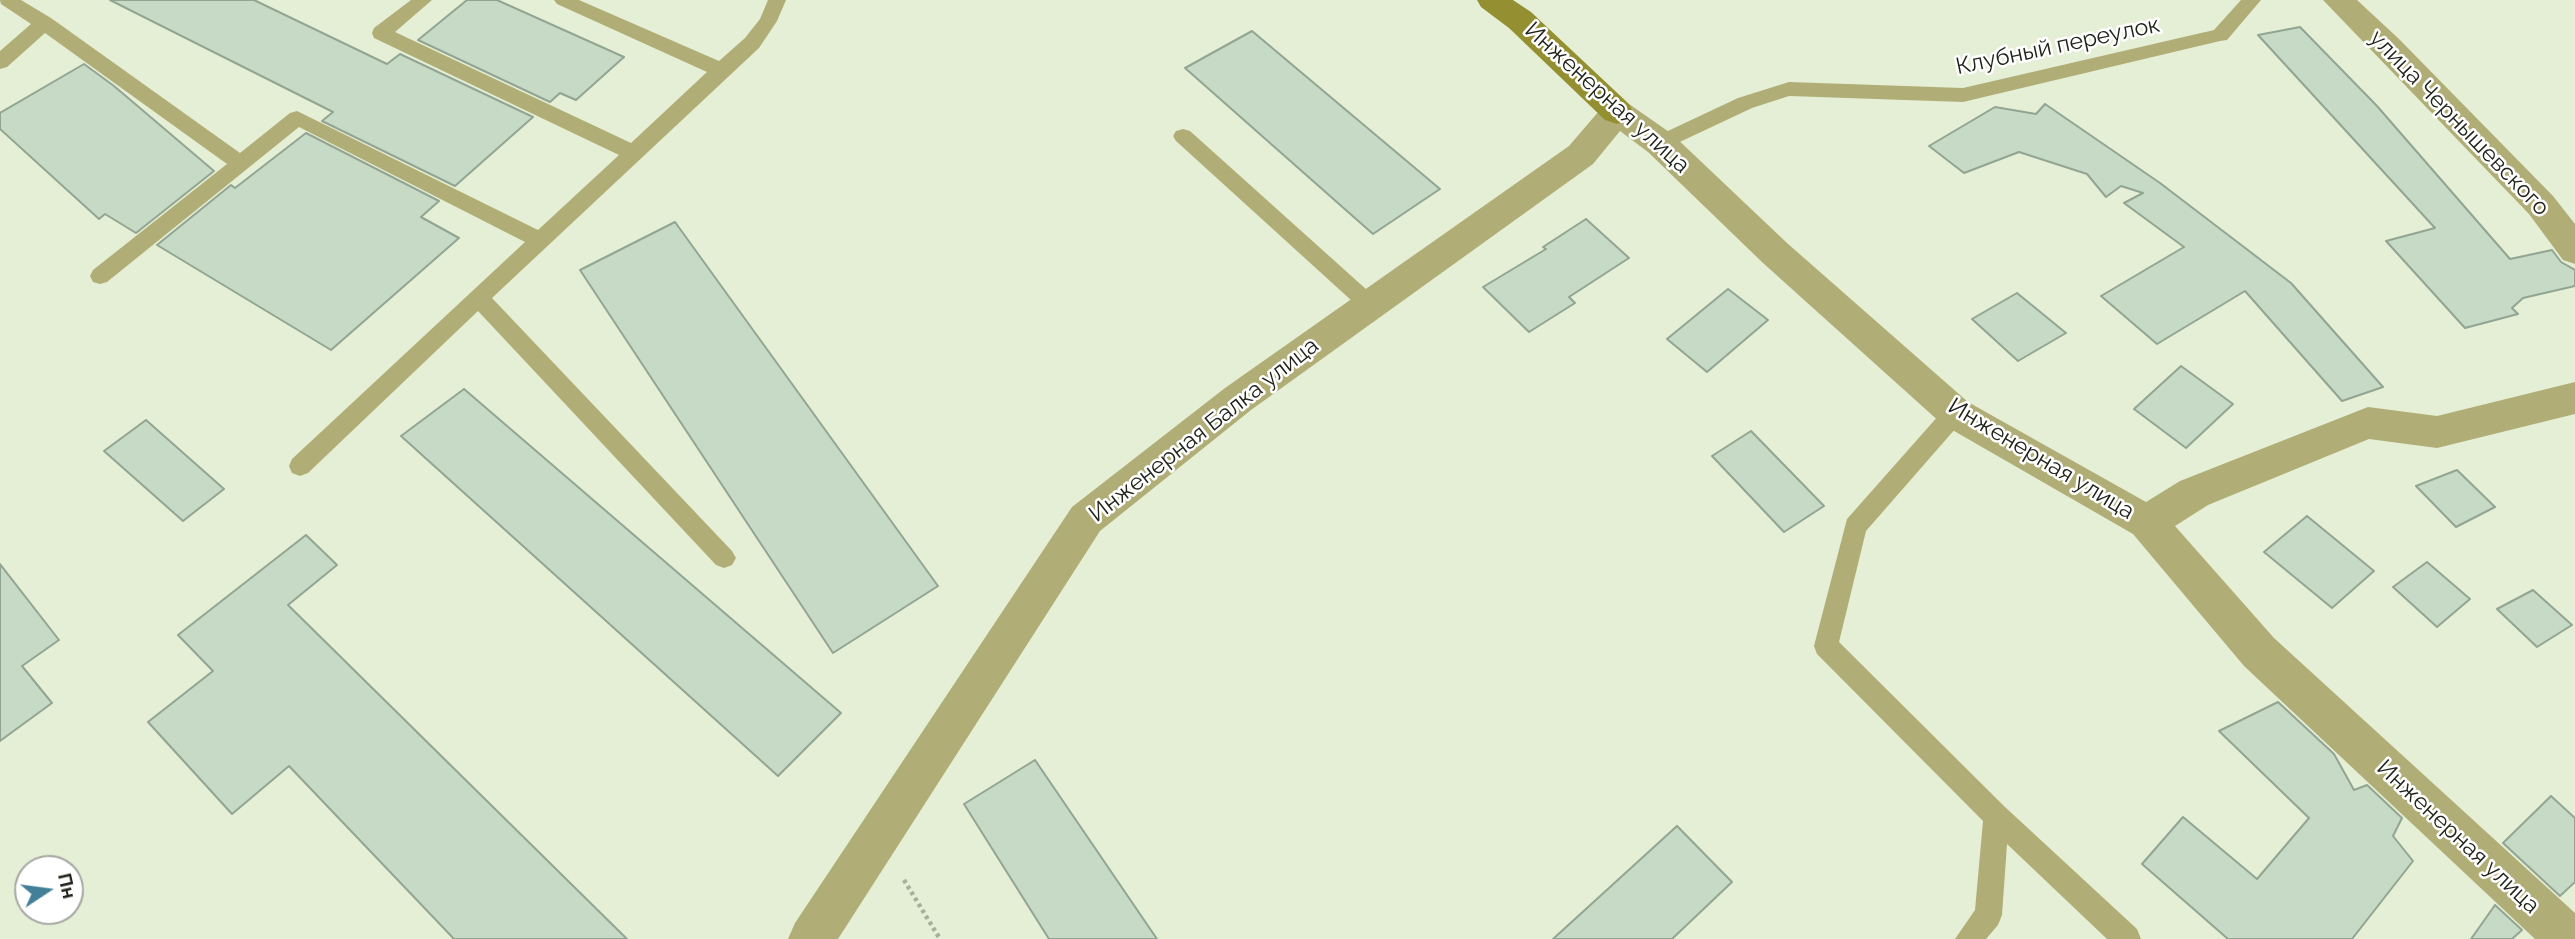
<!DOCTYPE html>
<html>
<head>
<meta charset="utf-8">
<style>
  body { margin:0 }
  #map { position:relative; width:2575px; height:939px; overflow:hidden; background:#e5efd6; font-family:Raleway,sans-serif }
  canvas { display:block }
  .north { position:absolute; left:14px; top:855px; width:70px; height:70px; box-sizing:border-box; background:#fff; border:2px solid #a6a7a4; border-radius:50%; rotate:77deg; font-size:19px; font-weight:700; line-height:28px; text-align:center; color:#20241b }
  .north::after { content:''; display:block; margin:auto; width:24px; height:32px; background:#438097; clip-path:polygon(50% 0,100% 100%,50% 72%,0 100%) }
</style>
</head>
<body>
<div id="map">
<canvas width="2575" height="939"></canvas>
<div class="north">Пн</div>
</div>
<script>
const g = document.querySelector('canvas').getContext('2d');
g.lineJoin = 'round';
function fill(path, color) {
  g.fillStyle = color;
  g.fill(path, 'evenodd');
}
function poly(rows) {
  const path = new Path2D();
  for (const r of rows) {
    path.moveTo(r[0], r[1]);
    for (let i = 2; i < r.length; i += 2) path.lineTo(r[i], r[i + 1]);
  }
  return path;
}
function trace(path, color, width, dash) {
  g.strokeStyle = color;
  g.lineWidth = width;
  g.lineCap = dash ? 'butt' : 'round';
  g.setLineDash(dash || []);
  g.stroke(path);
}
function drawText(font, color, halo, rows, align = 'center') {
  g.font = font + ' Raleway,sans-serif';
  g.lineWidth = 5;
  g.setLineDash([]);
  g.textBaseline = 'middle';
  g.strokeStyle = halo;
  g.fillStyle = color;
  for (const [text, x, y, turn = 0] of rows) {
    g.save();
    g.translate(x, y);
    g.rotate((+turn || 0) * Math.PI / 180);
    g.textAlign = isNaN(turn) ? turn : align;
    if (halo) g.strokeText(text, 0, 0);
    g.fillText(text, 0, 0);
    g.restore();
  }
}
const building = poly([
  [110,0,254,0,387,64,400,54,533,117,455,186,322,121,333,112,110,0],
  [467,0,497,0,624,57,576,100,560,93,550,102,418,40,467,0],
  [2300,27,2377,106,2510,259,2552,250,2561,262,2575,270,2575,286,2523,298,2512,308,2518,314,2465,328,2386,241,2435,228,2258,35,2300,27],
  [1252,31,1440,189,1373,234,1185,68,1252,31],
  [84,64,114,86,214,171,136,233,105,214,99,219,0,129,0,113,84,64],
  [2045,104,2160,183,2291,283,2383,387,2342,401,2245,291,2157,344,2101,296,2184,247,2124,203,2143,193,2121,186,2106,197,2087,174,2019,152,1964,173,1929,146,1995,107,2036,114,2045,104],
  [306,133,439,201,421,217,459,238,331,350,157,245,231,185,235,188,306,133],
  [1586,219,1629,258,1569,297,1575,303,1529,332,1483,287,1546,249,1543,247,1586,219],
  [675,222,938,586,833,653,580,270,675,222],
  [1728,289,1768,320,1707,372,1667,339,1728,289],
  [2017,293,2066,333,2018,361,1972,319,2017,293],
  [2181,366,2233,404,2186,448,2134,409,2181,366],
  [464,389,841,713,778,776,401,436,464,389],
  [146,420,224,489,183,521,104,451,146,420],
  [1751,431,1824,506,1784,532,1712,456,1751,431],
  [2457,470,2495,507,2456,527,2416,486,2457,470],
  [2307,516,2374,571,2332,608,2264,552,2307,516],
  [306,535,337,565,288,605,627,939,454,939,289,766,232,814,148,722,213,671,178,635,306,535],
  [2427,562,2470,599,2437,627,2393,587,2427,562],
  [0,564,59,640,22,666,52,703,0,741,0,564],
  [2533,590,2572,625,2537,647,2497,609,2533,590],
  [2278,702,2334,754,2354,790,2367,785,2402,818,2393,836,2413,861,2352,939,2228,939,2142,864,2183,817,2257,879,2309,818,2219,731,2278,702],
  [1035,760,1157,939,1049,939,964,804,1035,760],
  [2551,796,2575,818,2575,882,2560,896,2503,843,2551,796],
  [1677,826,1732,882,1672,939,1553,939,1677,826],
  [2495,905,2522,930,2512,939,2471,939,2495,905]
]);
fill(building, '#c6dac6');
trace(building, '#92a592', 2);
trace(poly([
  [904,880,940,939]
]), '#a7af9b', 4.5, [3.5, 3.5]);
fill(poly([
  [0,0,21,0,51,18,240,153,290,113,297,111,538,230,619,155,374,38,372,33,374,28,411,0,432,0,395,32,631,143,707,72,557,4,554,0,579,0,719,61,745,38,760,19,768,0,786,0,777,21,759,48,492,298,732,551,736,558,732,565,724,568,716,565,478,311,308,473,300,476,292,473,289,466,292,459,525,242,299,127,107,282,100,284,93,282,90,276,93,270,227,164,45,33,7,67,0,69,0,51,31,24,1,4,0,0],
  [2241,0,2261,0,2227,40,2220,41,1963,102,1789,96,1752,108,1667,148,1660,150,1653,148,1650,143,1653,138,1738,98,1789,82,1963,88,2214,30,2241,0],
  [1183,129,1190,131,1377,299,1381,305,1377,311,1370,313,1363,311,1176,141,1173,136,1176,131,1183,129],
  [1955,404,1963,406,1966,413,1963,420,1866,531,1839,642,2005,807,2137,929,2141,939,2107,939,2007,844,2002,915,1998,925,1986,939,1955,939,1975,910,1983,821,1817,654,1814,646,1847,519,1947,406,1955,404]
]), '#b0ae76');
fill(poly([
  [2323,0,2357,0,2399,39,2553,196,2575,224,2575,264,2563,260,2529,214,2323,0],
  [1617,100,1629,104,1672,134,1787,243,1968,402,2146,502,2180,481,2368,407,2437,416,2575,382,2575,414,2437,448,2369,439,2208,505,2175,526,2274,638,2575,913,2575,939,2535,939,2244,666,2133,534,1942,424,1763,263,1648,152,1620,131,1593,164,1251,410,1100,531,838,939,788,939,795,923,1072,507,1225,388,1569,146,1605,104,1617,100]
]), '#b0ae76');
fill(poly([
  [1477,0,1513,0,1531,12,1629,104,1633,112,1629,120,1617,124,1605,120,1509,28,1481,7,1477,0]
]), '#948f31');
drawText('23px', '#20241b', '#fff', [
  ["Клубный переулок",2058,46,-12],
  ["Инженерная улица",1607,98,42],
  ["улица Чернышевского",2459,123,46],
  ["Инженерная Балка улица",1204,430,-38],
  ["Инженерная улица",2041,459,31],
  ["Инженерная улица",2458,837,43]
]);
</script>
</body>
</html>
